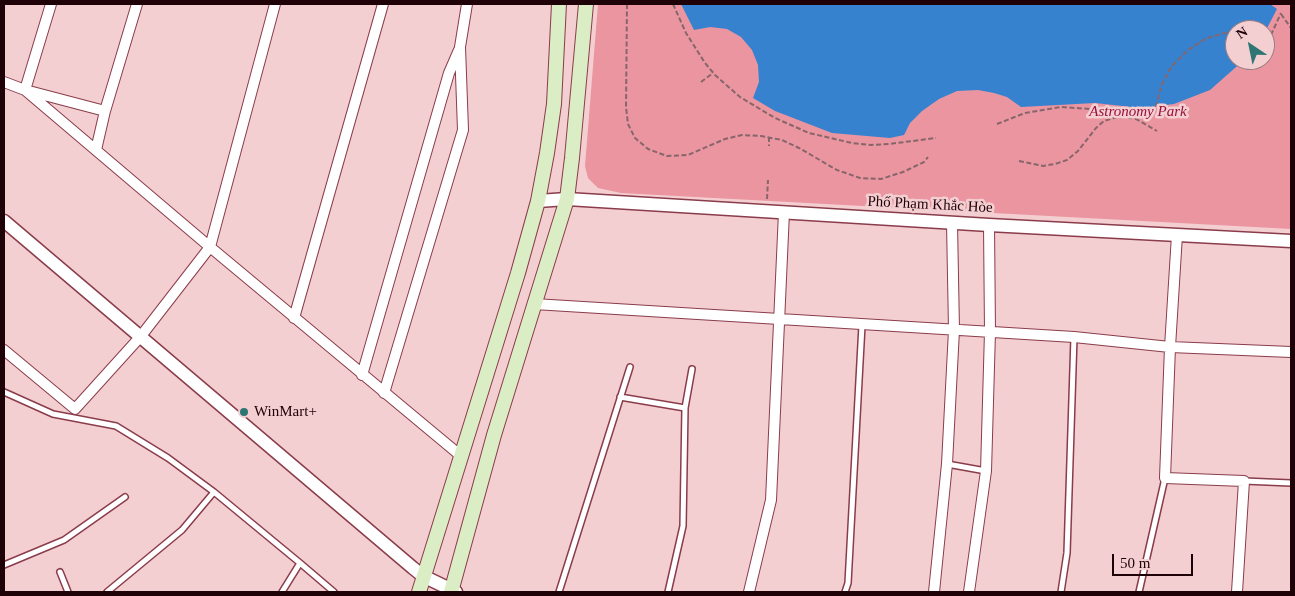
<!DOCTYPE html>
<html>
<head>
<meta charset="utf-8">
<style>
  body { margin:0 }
  #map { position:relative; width:1295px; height:596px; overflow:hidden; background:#f4cfd2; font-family:"Times New Roman",serif }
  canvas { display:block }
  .frame { position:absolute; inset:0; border:5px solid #1e0207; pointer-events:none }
  .north { position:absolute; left:1225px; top:20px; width:50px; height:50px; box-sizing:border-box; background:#f4cfd2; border:1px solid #9e7d81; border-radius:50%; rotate:326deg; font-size:14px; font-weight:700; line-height:20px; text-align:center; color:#1e0207 }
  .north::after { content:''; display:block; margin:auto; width:18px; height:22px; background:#2d7673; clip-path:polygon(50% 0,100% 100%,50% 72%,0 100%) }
  .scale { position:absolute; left:1112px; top:554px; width:81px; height:22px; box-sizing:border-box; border:2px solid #1e0207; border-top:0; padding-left:6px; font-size:15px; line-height:18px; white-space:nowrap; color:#1e0207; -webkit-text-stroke:4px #f4cfd2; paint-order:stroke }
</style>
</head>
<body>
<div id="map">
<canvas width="1295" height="596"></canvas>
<div class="frame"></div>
<div class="north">N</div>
<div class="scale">50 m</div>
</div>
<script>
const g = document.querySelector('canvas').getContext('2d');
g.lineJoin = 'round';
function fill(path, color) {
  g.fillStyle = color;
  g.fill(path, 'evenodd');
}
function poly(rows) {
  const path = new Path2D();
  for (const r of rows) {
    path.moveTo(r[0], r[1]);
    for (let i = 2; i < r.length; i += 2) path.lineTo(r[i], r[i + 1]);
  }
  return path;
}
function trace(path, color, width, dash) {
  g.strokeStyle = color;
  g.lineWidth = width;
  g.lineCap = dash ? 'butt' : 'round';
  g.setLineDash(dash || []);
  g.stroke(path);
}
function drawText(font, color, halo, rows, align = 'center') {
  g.font = font + ' "Times New Roman",serif';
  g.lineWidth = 5;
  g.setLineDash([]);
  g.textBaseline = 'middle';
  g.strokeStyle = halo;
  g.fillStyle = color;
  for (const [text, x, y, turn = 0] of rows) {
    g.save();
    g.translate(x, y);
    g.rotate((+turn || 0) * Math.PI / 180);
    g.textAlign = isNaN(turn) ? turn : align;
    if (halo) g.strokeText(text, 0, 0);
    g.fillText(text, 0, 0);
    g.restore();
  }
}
fill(poly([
  [598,4,1291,4,1291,229,621,193,598,188,588,178,585,166],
  [1235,30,1265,30,1265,60,1235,60]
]), '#ea95a0');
fill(poly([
  [681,4,1270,4,1277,9,1265,32,1265,30,1235,30,1235,60,1244,60,1210,90,1174,104,1141,108,1095,103,1021,107,1007,97,994,93,978,90,957,91,939,99,922,111,910,123,904,135,890,138,832,133,775,111,753,98,759,82,758,65,752,50,741,37,727,29,710,27,694,30]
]), '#3682cf');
const service = poly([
  [4,392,53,414,116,426,168,458,214,492,300,563,282,592],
  [620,397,685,408,692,369],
  [947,464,986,471],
  [1244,481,1291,483],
  [300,563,334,592],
  [4,565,64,540,125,497],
  [60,572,68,592],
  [107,592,182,530,214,492],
  [559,592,630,367],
  [668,592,683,526,685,408],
  [845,592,848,583,862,325],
  [1061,592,1067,553,1074,337],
  [1139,592,1165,478]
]);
const minor = poly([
  [275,4,210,247,461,456],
  [4,82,25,90,105,111],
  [96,150,105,111,137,4],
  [1177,235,1170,347,1165,478,1244,481,1237,592],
  [534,304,1074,337,1170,347,1291,352],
  [294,318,383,4],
  [4,350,75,409,141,336,210,247,25,90,51,4],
  [362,375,449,73,459,50],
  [384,393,463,130,460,47,467,4],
  [749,592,771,500,784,212],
  [934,592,947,464,954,330,952,223],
  [969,592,986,471,990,332,989,225]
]);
const tertiary = poly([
  [538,201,567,199,989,225,1291,241],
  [4,221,413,568,423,576,456,592]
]);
const secondary = poly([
  [419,592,518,273,538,201,547,153,554,104,559,4],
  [451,592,494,435,567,199,572,158,586,4]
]);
trace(service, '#8a3c4a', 8);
trace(minor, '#8a3c4a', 12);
trace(tertiary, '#8a3c4a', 15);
trace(secondary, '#8a3c4a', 16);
trace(poly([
  [627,4,626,107,628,124,635,138,648,149,667,156,688,155,725,139,742,135,761,136,782,140,799,148,837,170,860,178,881,179,903,172,924,162,928,157],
  [673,4,686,33,705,63,715,75,740,97,775,118,809,133,852,143,871,145,889,144,936,138],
  [1281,14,1291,28],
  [1265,35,1270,37,1281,13],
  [701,82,713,73],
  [997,124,1025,113,1061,107,1134,112,1155,111,1161,86,1172,66,1188,50,1207,38,1229,32,1235,32],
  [769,137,769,146],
  [1019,161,1043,166,1055,164,1067,160,1078,151,1096,128,1104,121,1114,118,1125,117,1136,119,1157,131],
  [767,199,768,180]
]), '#87666a', 2, [5, 2.5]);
trace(service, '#fff', 5);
trace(minor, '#fff', 10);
trace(tertiary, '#fff', 12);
trace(secondary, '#daedc4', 14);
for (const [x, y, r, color] of [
  [244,412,5,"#2d7673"]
]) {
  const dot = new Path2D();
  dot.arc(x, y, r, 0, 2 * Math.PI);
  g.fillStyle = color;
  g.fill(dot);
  trace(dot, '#f4cfd2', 2);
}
drawText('italic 15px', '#990e3b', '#f4cfd2', [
  ["Astronomy Park",1138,112]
]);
drawText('15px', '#1e0207', '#f4cfd2', [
  ["Phố Phạm Khắc Hòe",930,205,3]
]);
drawText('15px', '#1e0207', '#f4cfd2', [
  ["WinMart+",254,412]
], 'left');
</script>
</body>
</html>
